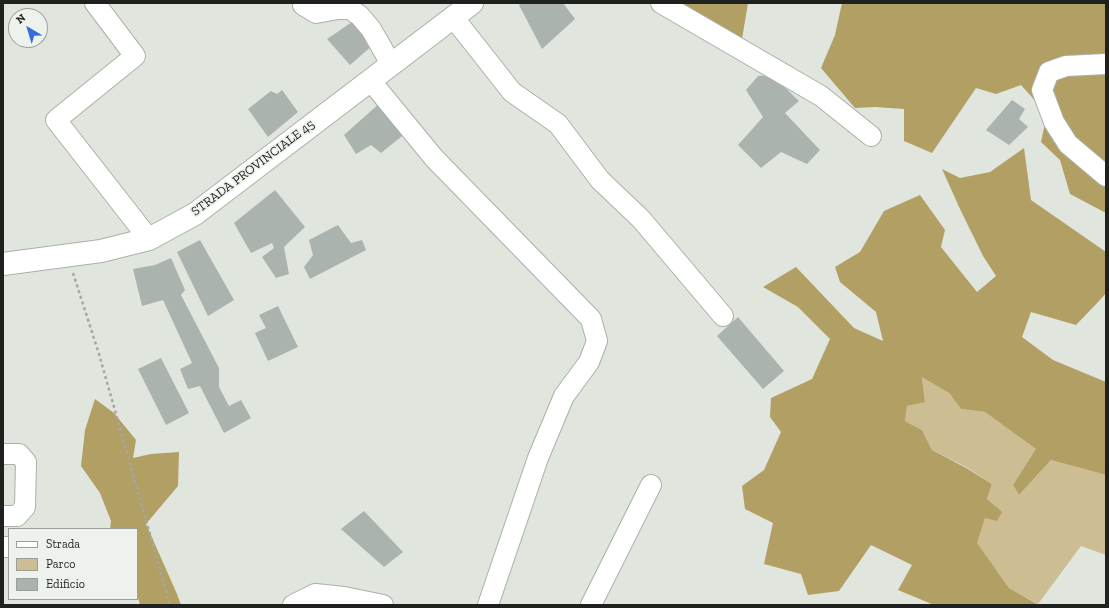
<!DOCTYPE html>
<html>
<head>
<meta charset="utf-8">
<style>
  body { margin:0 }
  #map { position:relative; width:1109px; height:608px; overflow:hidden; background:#e0e5de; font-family:"Zilla Slab",serif }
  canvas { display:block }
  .frame { position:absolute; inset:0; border:4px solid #1f211e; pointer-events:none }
  .legend { position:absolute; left:8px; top:528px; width:130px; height:72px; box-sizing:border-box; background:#edf3ec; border:1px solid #9b9f9a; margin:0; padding:5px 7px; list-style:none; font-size:12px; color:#1f211e }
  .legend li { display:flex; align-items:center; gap:8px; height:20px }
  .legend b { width:20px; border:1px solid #9b9f9a }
  .north { position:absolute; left:8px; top:8px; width:40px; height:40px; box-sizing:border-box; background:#edf3ec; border:1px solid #9b9f9a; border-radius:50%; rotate:322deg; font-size:11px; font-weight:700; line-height:16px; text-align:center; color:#1f211e }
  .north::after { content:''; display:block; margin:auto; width:14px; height:18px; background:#326fdd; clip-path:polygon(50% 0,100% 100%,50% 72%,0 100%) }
</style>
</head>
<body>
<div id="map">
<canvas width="1109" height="608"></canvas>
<div class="frame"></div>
<ul class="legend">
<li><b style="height:5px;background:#fff"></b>Strada</li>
<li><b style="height:11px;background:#ccbe92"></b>Parco</li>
<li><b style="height:11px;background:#abb3af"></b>Edificio</li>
</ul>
<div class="north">N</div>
</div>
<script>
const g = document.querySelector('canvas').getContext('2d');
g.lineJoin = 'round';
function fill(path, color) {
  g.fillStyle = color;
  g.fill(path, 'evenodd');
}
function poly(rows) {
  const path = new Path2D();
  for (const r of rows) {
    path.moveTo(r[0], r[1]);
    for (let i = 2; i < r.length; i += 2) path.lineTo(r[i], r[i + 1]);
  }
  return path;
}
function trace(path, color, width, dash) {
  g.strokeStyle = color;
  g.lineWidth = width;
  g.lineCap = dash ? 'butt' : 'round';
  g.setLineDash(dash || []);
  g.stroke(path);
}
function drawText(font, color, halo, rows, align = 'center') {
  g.font = font + ' "Zilla Slab",serif';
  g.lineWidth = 3.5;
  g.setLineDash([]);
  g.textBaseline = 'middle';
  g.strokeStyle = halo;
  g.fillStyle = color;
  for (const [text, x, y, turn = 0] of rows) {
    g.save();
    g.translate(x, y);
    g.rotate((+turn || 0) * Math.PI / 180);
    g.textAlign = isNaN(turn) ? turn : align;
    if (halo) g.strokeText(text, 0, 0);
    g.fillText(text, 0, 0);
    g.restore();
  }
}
fill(poly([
  [922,376,949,393,961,409,985,412,1037,449,1013,485,1019,495,1051,460,1106,475,1106,555,1081,546,1038,604,1009,588,976,543,985,518,987,499,992,484,968,468,932,450,922,430,905,421,907,406,925,401]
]), '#ccbe92');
fill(poly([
  [661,3,748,3,742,39],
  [842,3,1106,3,1106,213,1070,194,1060,160,1041,142,1047,114,1021,85,996,94,976,88,932,153,904,141,904,109,875,107,855,108,821,68,835,35],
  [1024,148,1031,200,1106,252,1106,293,1099,301,1076,325,1031,312,1022,337,1053,360,1106,382,1106,475,1051,460,1019,495,1013,485,1036,449,985,412,961,409,949,393,922,377,925,402,907,406,905,421,922,430,932,450,968,469,992,484,987,499,1002,512,997,521,985,518,977,543,1009,588,1039,605,934,605,898,590,912,565,871,545,839,591,808,595,801,574,764,564,773,523,745,509,742,486,764,470,781,432,770,417,771,398,812,379,830,339,798,307,763,287,796,267,854,328,883,341,876,312,840,282,835,267,860,252,884,211,920,195,945,230,941,247,977,292,996,276,983,256,960,209,942,169,960,178,990,172],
  [95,399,114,413,136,440,133,458,151,454,179,452,178,486,146,524,177,594,181,605,140,605,137,594,137,529,110,529,111,521,100,493,81,466,85,430]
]), '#b29f64');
fill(poly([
  [521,3,563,3,575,19,542,49,519,5],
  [355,20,373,45,350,65,327,39],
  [772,75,799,101,785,113,820,150,807,164,781,152,761,168,738,145,763,117,746,90,758,76],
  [282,90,298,112,268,137,248,109,271,91,277,94],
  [1012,100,1025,109,1019,119,1028,127,1009,145,986,130],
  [381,102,407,132,381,153,371,145,356,154,344,135],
  [275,190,305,227,284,247,289,274,276,278,262,257,274,248,272,243,251,253,234,223],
  [338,225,351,243,362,240,366,250,310,279,304,267,313,255,309,240],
  [200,240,234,300,208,316,177,252],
  [171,258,185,290,181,295,219,368,219,387,229,406,241,400,251,418,224,433,200,386,188,389,180,369,192,363,163,300,142,306,133,269,155,265],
  [278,306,298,347,268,361,255,333,266,328,259,315],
  [738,317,784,371,763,389,717,336],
  [161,358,189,413,166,425,138,369],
  [364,511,403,552,384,567,341,529]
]), '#abb3af');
const minor = poly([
  [95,3,135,56,56,120,149,239],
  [661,3,821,96,871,136],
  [303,5,316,13,338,9,350,9,360,16,371,29,391,64],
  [453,17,512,92,558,124,600,180,641,219,723,316],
  [1106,64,1066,66,1049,72,1042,90,1054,122,1068,144,1106,176],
  [370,80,434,158,591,319,597,341,589,362,564,396,538,458,488,605],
  [3,454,19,454,26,462,25,507,17,516,3,516],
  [3,547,9,547],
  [293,605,315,594,344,597,383,605],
  [591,605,651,485]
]);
const major = poly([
  [3,264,101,251,149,239,195,214,472,3]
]);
trace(minor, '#aab0a9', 22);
trace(major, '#aab0a9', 24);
trace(poly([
  [73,273,99,354,170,605]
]), '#a4a8a2', 2.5, [3, 3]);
trace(minor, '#fff', 20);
trace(major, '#fff', 22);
drawText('13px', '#1f211e', '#edf3ec', [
  ["STRADA PROVINCIALE 45",253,168,-37]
]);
</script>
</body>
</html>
